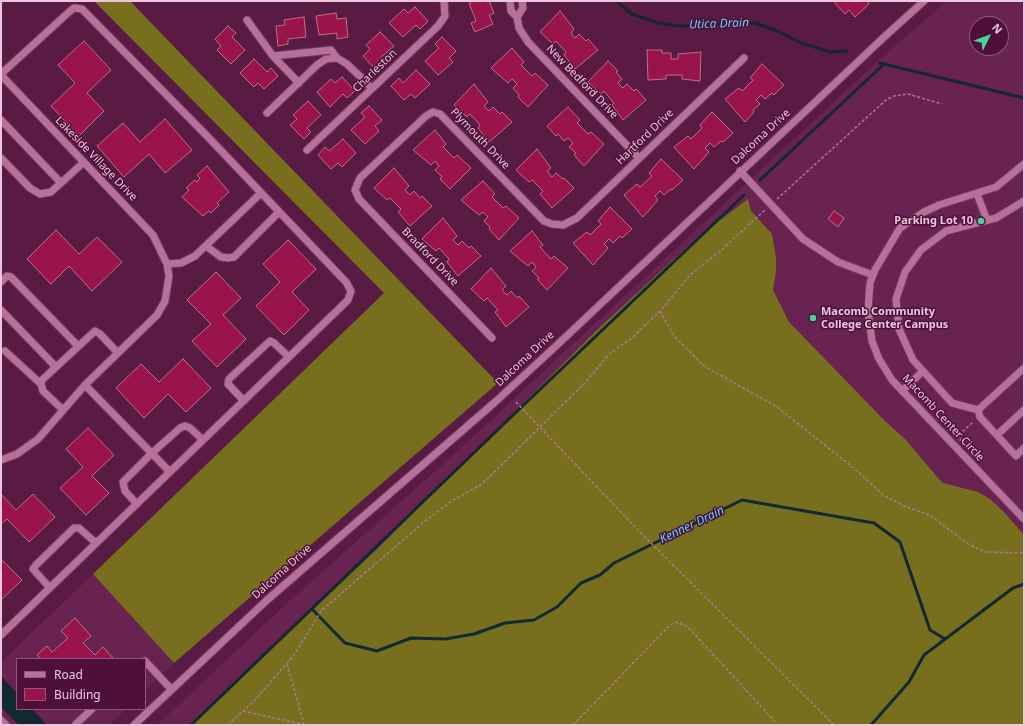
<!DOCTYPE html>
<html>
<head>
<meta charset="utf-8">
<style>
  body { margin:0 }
  #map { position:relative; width:1025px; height:726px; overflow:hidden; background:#591b44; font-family:"Noto Sans",sans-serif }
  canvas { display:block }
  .frame { position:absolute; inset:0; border:2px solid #edc6dc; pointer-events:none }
  .legend { position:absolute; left:16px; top:658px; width:130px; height:52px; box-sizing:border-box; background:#4e103a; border:1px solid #8e597b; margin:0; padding:5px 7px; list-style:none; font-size:12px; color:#edc6dc }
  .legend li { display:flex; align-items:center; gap:8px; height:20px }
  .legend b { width:20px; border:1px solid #8e597b }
  .north { position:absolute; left:969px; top:16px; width:40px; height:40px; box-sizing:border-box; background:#4e103a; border:1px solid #8e597b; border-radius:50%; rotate:48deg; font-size:11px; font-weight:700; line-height:16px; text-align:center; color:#edc6dc }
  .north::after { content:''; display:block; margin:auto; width:14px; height:18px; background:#46d49e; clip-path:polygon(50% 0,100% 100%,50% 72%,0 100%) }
</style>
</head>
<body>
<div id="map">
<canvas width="1025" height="726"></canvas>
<div class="frame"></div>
<ul class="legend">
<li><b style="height:5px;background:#b6709a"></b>Road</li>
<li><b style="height:11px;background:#98144a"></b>Building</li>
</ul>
<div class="north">N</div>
</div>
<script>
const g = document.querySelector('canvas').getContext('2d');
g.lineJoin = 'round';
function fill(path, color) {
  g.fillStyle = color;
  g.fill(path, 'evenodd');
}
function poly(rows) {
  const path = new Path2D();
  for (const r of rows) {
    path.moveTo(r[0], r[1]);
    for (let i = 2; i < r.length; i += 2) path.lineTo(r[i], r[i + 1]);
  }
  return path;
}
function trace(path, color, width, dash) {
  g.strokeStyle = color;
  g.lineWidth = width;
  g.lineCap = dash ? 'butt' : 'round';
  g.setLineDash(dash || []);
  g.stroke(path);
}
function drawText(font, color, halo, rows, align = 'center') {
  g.font = font + ' "Noto Sans",sans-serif';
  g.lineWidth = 3;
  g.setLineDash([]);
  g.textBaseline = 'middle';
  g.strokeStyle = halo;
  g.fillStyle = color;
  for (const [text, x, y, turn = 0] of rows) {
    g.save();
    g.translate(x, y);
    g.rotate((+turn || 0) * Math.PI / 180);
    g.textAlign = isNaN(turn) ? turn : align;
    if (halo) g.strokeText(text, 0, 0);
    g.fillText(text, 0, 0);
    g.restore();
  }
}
fill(poly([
  [947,1,1024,1,1024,725,157,725,286,604,462,447,881,58],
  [977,24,1001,24,1001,48,977,48],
  [93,574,174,663,145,691,145,659,17,659,17,693,1,676,1,662],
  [1,707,19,725,1,725],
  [32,709,126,709,109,725,47,725]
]), '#682350');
fill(poly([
  [94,1,130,1,498,383,174,663,93,574,384,293],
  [748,199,751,211,772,234,776,257,776,271,773,290,789,322,885,421,906,440,938,478,943,483,978,492,990,499,1003,511,1024,535,1024,725,190,725,374,552,598,329,698,237]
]), '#776f1d');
fill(poly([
  [1,676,17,693,17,709,32,709,47,725,19,725,1,707]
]), '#122932');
trace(poly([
  [616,1,632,14,658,23,679,26,755,23,775,30,801,43,830,52,847,51],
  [880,63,1024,98],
  [760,180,884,64],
  [312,609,345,643,377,651,411,638,445,639,474,634,505,623,534,620,557,607,581,583,600,575,614,563,742,500,874,523,900,542,930,630,945,639],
  [191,725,509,419,744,195],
  [871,725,909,682,924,655,1013,588,1024,584]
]), '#122932', 3);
const building = poly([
  [474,1,489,1,494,13,489,15,493,24,475,32,471,23,476,21,469,3,474,1],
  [833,1,867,1,869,4,855,17,849,10,845,14,833,1],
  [415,7,428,21,420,29,416,25,403,37,389,23,404,9,408,13,415,7],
  [560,11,574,29,571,33,575,38,579,34,586,41,588,39,598,50,575,69,564,55,566,52,556,41,553,44,540,32,560,11],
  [336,13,337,19,346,18,348,37,337,39,337,33,319,35,316,16,336,13],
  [304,17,306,37,288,39,288,44,278,46,276,26,285,25,284,20,304,17],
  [228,26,236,33,232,37,245,50,231,64,217,50,221,46,215,39,228,26],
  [380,32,394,46,380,58,384,63,376,70,363,56,370,49,366,45,380,32],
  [442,37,456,51,449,58,453,62,438,75,425,61,439,48,435,44,442,37],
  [84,41,111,70,87,93,104,111,79,136,51,106,75,83,58,65,84,41],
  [512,48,524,62,521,65,532,76,535,73,548,85,528,107,518,97,519,95,513,88,517,84,512,79,508,83,491,68,512,48],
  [647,50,662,50,662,53,671,53,671,59,678,59,678,54,701,52,700,81,682,79,682,75,666,75,666,79,648,80,647,50],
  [254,59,267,72,271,68,278,76,264,89,258,83,254,87,240,73,254,59],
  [608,61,618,71,616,72,622,79,618,83,623,88,627,84,634,91,636,89,646,100,623,120,612,105,614,103,604,91,601,94,588,82,608,61],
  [762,64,784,85,774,95,772,93,765,99,761,95,756,100,760,104,753,110,754,112,745,122,725,99,739,88,742,91,753,80,750,78,762,64],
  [416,70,430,84,415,98,411,94,404,100,391,86,399,78,403,83,416,70],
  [342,77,355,91,347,98,343,94,330,107,317,92,331,79,335,83,342,77],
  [474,84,488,102,484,106,489,111,493,107,500,114,502,112,512,122,489,142,478,128,480,125,470,114,467,117,454,105,474,84],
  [308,101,321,115,307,128,311,132,304,139,290,125,297,119,293,115,308,101],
  [369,106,382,120,375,126,379,131,365,144,351,130,365,117,361,113,369,106],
  [568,107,580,120,577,123,588,134,591,132,604,144,584,166,574,155,576,153,569,147,573,143,568,138,564,141,558,134,556,136,547,126,568,107],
  [712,112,733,133,723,142,721,141,714,147,710,143,705,148,709,152,694,169,674,147,688,136,691,139,702,128,700,125,712,112],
  [165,119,192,150,165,173,149,154,124,177,97,146,123,123,140,142,165,119],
  [435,130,446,144,443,147,454,158,457,155,471,168,450,189,440,179,442,177,435,170,439,166,435,161,431,165,413,150,435,130],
  [343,139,356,153,342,167,338,163,331,169,318,155,325,147,329,151,343,139],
  [537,149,551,168,547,171,552,177,556,173,563,179,564,178,574,188,552,208,540,194,543,191,532,180,529,182,516,170,537,149],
  [661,159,683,180,672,190,671,189,664,195,660,191,655,196,658,200,643,217,624,195,637,184,640,187,652,176,649,173,661,159],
  [207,166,229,192,217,203,219,205,211,213,209,211,203,216,182,197,189,190,186,188,195,180,197,182,200,178,197,175,207,166],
  [394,168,409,186,405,190,410,195,414,191,420,198,422,196,432,206,410,226,398,212,401,209,390,198,387,200,374,188,394,168],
  [483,181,495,194,492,197,503,208,506,206,519,218,499,240,489,229,490,227,484,221,488,217,483,212,479,215,461,200,483,181],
  [610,207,632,229,622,238,620,236,613,243,609,239,604,244,608,248,593,265,573,243,587,232,590,235,601,224,598,221,610,207],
  [834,211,844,218,838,227,828,219,834,211],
  [443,218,457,236,453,240,458,245,462,241,469,248,471,246,481,256,458,276,447,262,449,259,439,248,436,251,422,239,443,218],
  [56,230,79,254,97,237,122,262,92,291,69,266,51,284,27,259,56,230],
  [532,231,543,245,540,247,551,259,554,256,568,268,547,290,537,279,539,278,532,271,536,267,532,262,528,266,510,251,532,231],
  [288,240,316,269,292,292,309,310,284,335,256,306,280,282,263,264,288,240],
  [491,268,506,286,502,290,507,295,511,291,517,298,519,296,529,307,506,327,495,312,498,310,487,298,484,301,471,289,491,268],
  [216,272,241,298,223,315,246,339,217,367,192,341,211,324,187,300,216,272],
  [183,359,211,388,186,412,168,394,144,418,116,388,141,364,159,382,183,359],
  [88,428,114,455,92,476,109,493,86,515,60,488,83,467,66,449,88,428],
  [1,494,16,510,33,494,55,517,29,542,7,519,1,524,1,494],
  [1,559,22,580,1,600,1,559],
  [75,618,91,636,83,643,95,655,103,647,114,659,41,659,37,655,47,646,52,652,68,638,61,631,75,618]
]);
fill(building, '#98144a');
trace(building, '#bf6f84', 1);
const minor = poly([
  [510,1,511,11,517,17,523,8,522,1],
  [517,17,519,28,528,42,639,158],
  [247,20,273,56,299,83],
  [273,56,331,50,337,58],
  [1,74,69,12,74,8,82,9,208,137,346,282,351,291,348,300,1,635],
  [1,75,153,235,167,264,169,276,165,301,157,315,85,385,38,439,17,454,1,460],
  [267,113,317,65,326,59,337,58,347,64,372,88],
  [1,120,61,183],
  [307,150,438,26,445,16,444,1],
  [1,158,30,188,40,194,51,192,84,162],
  [1024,164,996,187,939,205,924,212,900,228,875,270,870,283,868,310,872,341,879,359,892,380,1024,519],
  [740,171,803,239,838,262,873,275],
  [977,194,987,220],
  [1024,201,996,218,946,231,921,250,905,272,896,299,899,329,913,360,952,403,978,410,1024,368],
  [206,246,221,257,228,258,234,257,279,212],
  [167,264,181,263,195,256,261,193],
  [1,282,7,276,11,277,78,346],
  [1,310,56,367],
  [492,338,359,199,355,190,360,178,426,116,433,112,440,114,544,221,552,224,563,225,577,218,744,58],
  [5,351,41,384],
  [85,385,170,472],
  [902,391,923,371],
  [244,401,228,384,229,379,270,341,274,343,289,357],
  [62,409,43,391,41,384,42,380,95,331,100,334,118,353],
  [978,410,980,417,1016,456,1024,448],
  [997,435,1024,410],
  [137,504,125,491,123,482,152,453,180,428,185,426,190,428,203,440],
  [50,588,33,569,36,565,74,528,79,528,96,543],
  [145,661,171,689],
  [1,720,6,725],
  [77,725,76,724,92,709],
  [134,725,267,600,494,403,556,346,882,39,924,1]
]);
trace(minor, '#713b5f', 9);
trace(poly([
  [777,199,886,100,894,96,908,94,942,104],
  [660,311,674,336,704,366,777,407,855,469,883,495,906,507,930,515,968,544,986,552,1024,553],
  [516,402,640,532,834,725],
  [960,441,962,432,973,422],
  [287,664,304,724],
  [243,711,305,725],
  [228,725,254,701,294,655,322,610,424,522,450,502,482,484,586,382,608,355,632,338,660,311,691,274,719,252,765,210],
  [573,725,669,626,676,622,688,627,778,725]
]), '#a97896', 1.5, [3, 2]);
trace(minor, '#b6709a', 7);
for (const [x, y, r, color] of [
  [981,221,4,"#46d49e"],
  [813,318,4,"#46d49e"]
]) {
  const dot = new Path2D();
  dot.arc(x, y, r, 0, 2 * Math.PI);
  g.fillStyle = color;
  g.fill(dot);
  trace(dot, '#4e103a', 1.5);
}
drawText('11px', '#edc6dc', '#4e103a', [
  ["Charleston",375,71,-44],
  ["New Bedford Drive",582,82,46],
  ["Hartford Drive",645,137,-44],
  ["Dalcoma Drive",761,137,-43],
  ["Plymouth Drive",480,139,46],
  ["Lakeside Village Drive",96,159,46],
  ["Bradford Drive",430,257,46],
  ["Dalcoma Drive",525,359,-43],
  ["Macomb Center Circle",943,418,47],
  ["Dalcoma Drive",282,572,-42]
]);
drawText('bold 11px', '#edc6dc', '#4e103a', [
  ["Parking Lot 10",973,221],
  ["Macomb Community",821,312,"left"],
  ["College Center Campus",821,325,"left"]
], 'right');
drawText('italic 12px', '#5fd4fb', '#4e103a', [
  ["Utica Drain",719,24,-2],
  ["Kenner Drain",692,525,-26]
]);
</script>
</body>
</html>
